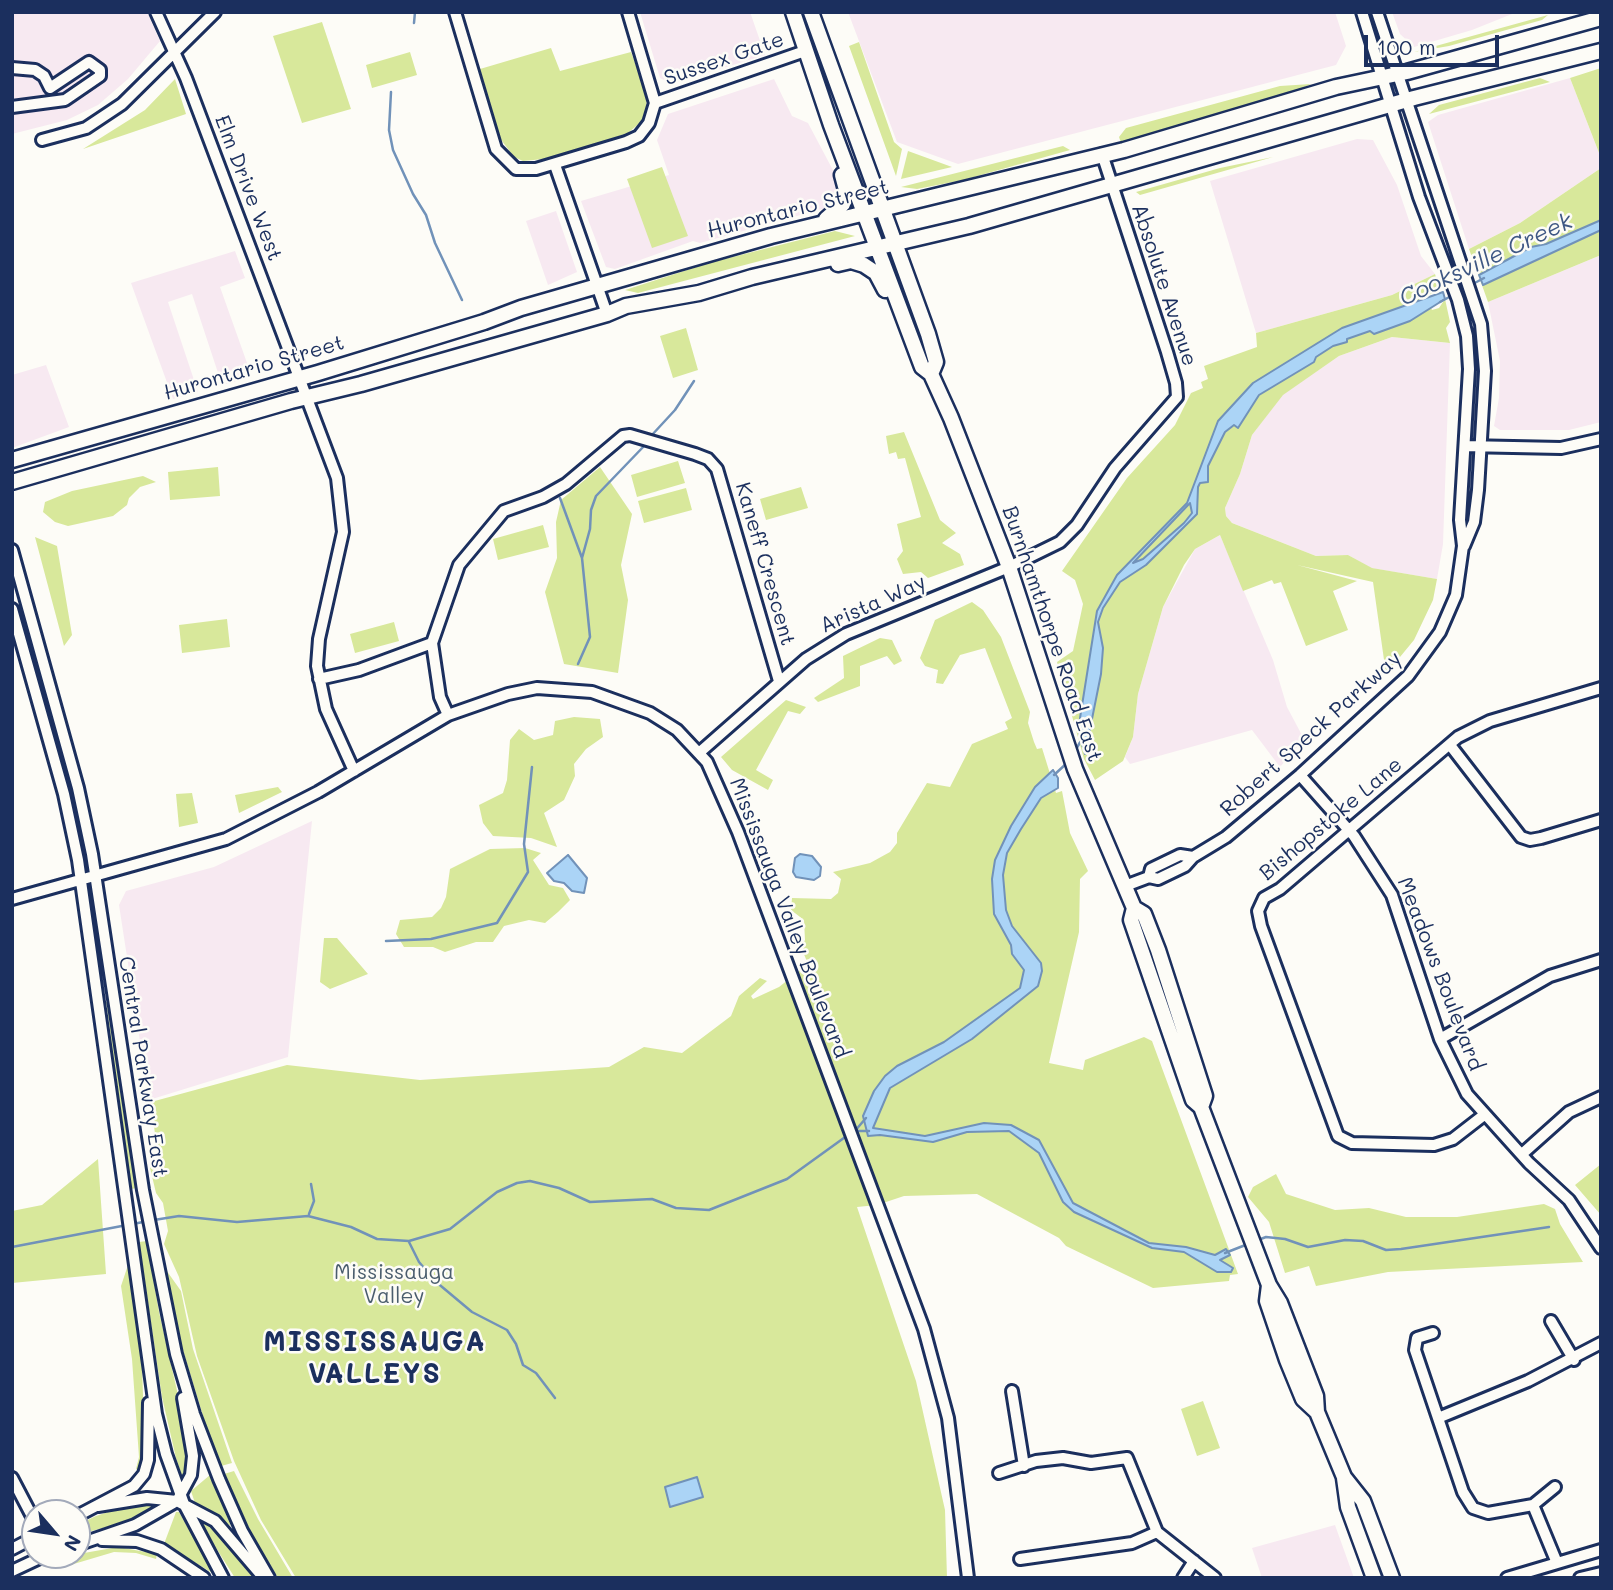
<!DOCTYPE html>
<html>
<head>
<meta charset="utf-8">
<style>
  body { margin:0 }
  #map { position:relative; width:1613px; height:1590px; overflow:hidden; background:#fdfcf7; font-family:Mali,sans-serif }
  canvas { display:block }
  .frame { position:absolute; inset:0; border:14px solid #1b2f5e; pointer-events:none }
  .north { position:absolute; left:21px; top:1499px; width:70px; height:70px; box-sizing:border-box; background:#fdfcf7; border:2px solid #a3aaba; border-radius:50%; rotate:119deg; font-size:19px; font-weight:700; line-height:28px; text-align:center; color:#1b2f5e }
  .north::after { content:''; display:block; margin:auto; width:24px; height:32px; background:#1b2f5e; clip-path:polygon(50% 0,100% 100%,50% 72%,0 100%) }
  .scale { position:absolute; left:1364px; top:35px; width:135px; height:32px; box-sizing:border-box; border:4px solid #1b2f5e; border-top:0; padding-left:9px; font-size:21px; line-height:24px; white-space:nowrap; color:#1b2f5e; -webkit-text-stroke:5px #fdfcf7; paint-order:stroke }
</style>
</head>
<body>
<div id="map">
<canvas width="1613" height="1590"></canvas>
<div class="frame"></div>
<div class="north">N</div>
<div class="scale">100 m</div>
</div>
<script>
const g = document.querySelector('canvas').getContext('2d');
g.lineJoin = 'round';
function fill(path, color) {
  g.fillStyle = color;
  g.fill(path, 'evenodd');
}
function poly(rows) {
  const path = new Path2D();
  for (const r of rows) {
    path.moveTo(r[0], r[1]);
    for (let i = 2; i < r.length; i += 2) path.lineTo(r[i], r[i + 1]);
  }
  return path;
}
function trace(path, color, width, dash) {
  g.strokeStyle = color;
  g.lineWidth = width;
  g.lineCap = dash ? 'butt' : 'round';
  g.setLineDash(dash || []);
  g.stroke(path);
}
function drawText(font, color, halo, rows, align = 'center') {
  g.font = font + ' Mali,sans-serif';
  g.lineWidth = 5;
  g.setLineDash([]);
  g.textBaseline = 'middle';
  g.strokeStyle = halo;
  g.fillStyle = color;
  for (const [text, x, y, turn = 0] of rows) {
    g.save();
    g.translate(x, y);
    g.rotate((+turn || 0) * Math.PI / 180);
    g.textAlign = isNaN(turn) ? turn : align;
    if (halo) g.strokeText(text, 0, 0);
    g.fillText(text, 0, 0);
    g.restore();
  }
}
fill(poly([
  [12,12,147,12,160,41,128,79,98,105,67,120,12,134],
  [640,12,750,12,765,55,672,84,660,78],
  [848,12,1335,12,1346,46,1336,65,958,164,897,142],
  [1392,12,1517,12,1472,30,1414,47,1400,34],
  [1570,78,1601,158,1601,168,1520,223,1469,249,1428,122,1438,115],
  [774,79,792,116,808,123,835,174,839,194,833,206,700,243,693,241,615,269,606,267,581,201,669,175,657,140,668,114],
  [1357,139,1373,140,1397,185,1421,256,1435,274,1392,295,1256,333,1210,181],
  [556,211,577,272,548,285,526,221],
  [235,251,245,278,220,287,252,377,222,385,192,294,168,302,198,392,173,399,131,283],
  [1601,255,1601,422,1569,430,1500,430,1494,426,1499,398,1500,361,1488,302],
  [1392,337,1450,343,1443,544,1437,579,1371,568,1348,555,1316,556,1232,523,1226,516,1225,508,1240,474,1252,435,1282,395,1339,356],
  [46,365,69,427,12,448,12,375],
  [1220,535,1273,660,1287,707,1304,739,1280,767,1252,730,1130,764,1125,757,1133,737,1138,694,1163,607,1195,549],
  [312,821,288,1057,149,1100,119,905,126,891,214,867],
  [1335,1525,1354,1578,1262,1578,1252,1548]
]), '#f7e9f1');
fill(poly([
  [1548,15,1542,20,1449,46,1414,52],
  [322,22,351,109,302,123,273,36],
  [859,42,894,142,902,149,896,176,849,46],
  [551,48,560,71,631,52,646,93,647,111,642,121,628,133,554,158,523,161,514,157,499,137,480,69],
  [410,52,417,75,372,88,366,65],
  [1601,68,1601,158,1570,78],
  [1540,78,1550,82,1429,114,1439,105],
  [175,79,186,114,83,149,145,110],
  [1311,84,1282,98,1121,143,1119,137,1126,128,1280,86],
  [1063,146,1070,150,963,180,917,189,901,187],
  [908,151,952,167,901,179],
  [1273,157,1140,195,1136,192,1220,168],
  [662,167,688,236,652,248,627,179],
  [1601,168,1601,255,1488,302,1469,249,1520,223],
  [835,231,855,236,638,293,625,290,709,263],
  [1435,274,1438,284,1435,292,1426,296,1432,310,1439,308,1445,299,1450,322,1446,328,1450,343,1392,337,1339,356,1283,395,1252,435,1240,474,1225,508,1226,516,1232,523,1316,556,1348,555,1372,568,1437,579,1433,600,1414,640,1386,674,1373,582,1297,565,1357,581,1333,591,1348,630,1306,646,1281,582,1274,584,1272,580,1243,591,1220,535,1195,549,1184,565,1163,607,1138,694,1133,737,1123,761,1095,780,1084,759,1057,662,1073,651,1083,604,1075,580,1062,571,1127,478,1175,425,1191,393,1203,388,1201,382,1208,379,1204,366,1257,347,1256,333,1392,295],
  [686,328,698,370,673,378,660,336],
  [904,432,940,520,956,533,942,543,960,554,964,565,928,578,921,572,903,574,897,559,903,551,897,524,921,517,905,458,898,459,896,452,889,454,886,436],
  [678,461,685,483,637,497,631,475],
  [218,467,220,496,170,500,168,472],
  [600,467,632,514,621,565,628,600,618,673,564,664,545,592,557,558,556,522,561,500],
  [143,476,156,482,140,487,129,498,127,505,113,516,68,526,55,522,43,512,45,502,72,491],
  [801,487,808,508,766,520,760,499],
  [686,488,692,510,644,523,638,501],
  [543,525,549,547,498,560,493,539],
  [35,537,57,546,72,635,64,646],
  [972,602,983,610,1001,637,1030,712,1028,723,1034,742,1037,749,1042,748,1056,793,1062,791,1070,833,1088,871,1080,879,1079,932,1049,1063,1083,1070,1085,1060,1144,1037,1152,1041,1238,1274,1230,1275,1229,1281,1153,1288,1066,1246,1059,1238,977,1194,904,1196,877,1205,857,1207,916,1381,945,1510,947,1578,296,1578,261,1520,234,1461,197,1356,179,1277,164,1244,168,1231,163,1203,156,1193,150,1168,153,1157,159,1166,151,1102,287,1065,420,1080,609,1067,644,1047,682,1053,731,1016,739,996,760,978,767,981,751,996,753,999,779,987,808,964,801,947,805,940,804,920,791,910,792,898,831,899,838,893,841,879,833,872,870,863,890,852,897,843,897,833,927,783,950,787,972,744,1008,729,1005,722,1012,718,985,648,960,655,943,684,936,683,938,670,925,666,920,658,935,620],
  [227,619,230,647,182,653,179,625],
  [394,622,399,641,355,653,350,634],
  [880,638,892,640,902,661,894,665,887,656,860,666,860,686,818,702,814,698,844,678,843,656],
  [786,700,806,707,800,714,788,711,756,770,773,780,768,790,732,770,721,757],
  [574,717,600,719,603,737,586,749,574,764,575,776,564,800,544,813,557,847,531,838,493,836,483,823,479,805,503,793,507,780,510,740,519,729,534,740,553,735,555,721],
  [278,787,282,792,239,813,235,795],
  [192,793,198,823,179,827,176,794],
  [525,848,541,853,533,860,549,885,563,888,570,900,558,912,545,923,529,920,504,926,493,942,476,942,445,952,433,947,404,947,396,934,400,920,432,917,441,908,446,897,450,869,490,849],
  [324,938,337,938,368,974,330,989,320,982],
  [106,1002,109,1002,137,1188,131,1189],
  [98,1159,106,1274,12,1283,12,1211,42,1205],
  [1601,1164,1601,1215,1575,1185],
  [1276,1174,1286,1194,1335,1210,1369,1208,1406,1217,1457,1217,1544,1204,1555,1209,1560,1224,1583,1262,1388,1272,1316,1286,1309,1266,1285,1273,1269,1222,1248,1197,1253,1187],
  [147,1241,159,1312,187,1434,189,1454,186,1476,182,1476,176,1458,162,1397,139,1242],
  [128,1265,131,1265,142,1366,145,1453,141,1472,136,1469,139,1457,132,1359,121,1286],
  [164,1267,181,1291,193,1349,232,1463,221,1466,211,1442,174,1321],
  [1203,1401,1220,1448,1197,1456,1181,1409],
  [234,1471,258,1519,293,1578,278,1578,251,1532,224,1474],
  [210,1475,231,1526,195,1503,191,1491],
  [146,1504,160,1504,161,1507,147,1516,77,1535,77,1525,96,1516,123,1507],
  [176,1512,179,1512,214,1574,164,1544],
  [203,1519,220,1533,258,1578,235,1578,199,1521],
  [118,1547,157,1554,156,1559,136,1553,114,1552,67,1566,67,1556]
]), '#d8e89b');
const water = poly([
  [1601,220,1601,230,1483,285,1479,275,1531,247,1546,244,1601,220],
  [1443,292,1445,299,1410,321,1374,334,1370,331,1347,339,1347,342,1333,346,1316,357,1314,362,1259,395,1238,428,1234,425,1225,432,1208,466,1208,482,1200,483,1198,487,1197,514,1146,565,1120,582,1103,608,1098,622,1103,648,1101,674,1085,754,1079,735,1080,718,1097,611,1117,575,1187,503,1218,421,1253,383,1342,328,1443,292],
  [1190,503,1192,513,1184,523,1143,559,1133,563,1190,503],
  [1053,770,1058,778,1058,788,1041,798,1021,829,1007,853,1003,875,1006,910,1012,926,1041,963,1042,971,1038,986,972,1039,890,1088,873,1128,925,1136,984,1123,1011,1125,1039,1140,1073,1203,1149,1243,1186,1247,1215,1255,1226,1249,1230,1255,1220,1260,1233,1268,1231,1272,1217,1272,1184,1252,1152,1248,1074,1212,1063,1202,1039,1153,1009,1131,967,1132,933,1142,880,1135,868,1136,863,1116,874,1091,885,1076,897,1066,944,1042,1020,988,1024,970,1012,954,1011,945,994,914,992,879,995,860,1011,826,1035,787,1053,770],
  [800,854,812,856,821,867,820,876,814,880,796,877,793,872,795,858,800,854],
  [568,855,587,878,584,893,572,891,564,883,554,881,547,873,568,855],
  [697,1477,703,1497,670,1507,665,1487,697,1477]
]);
fill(water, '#abd4f6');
trace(water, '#7192b9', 2);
trace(poly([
  [414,23,415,12],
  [391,92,389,130,393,150,413,194,426,215,435,243,462,300],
  [1471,285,1484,278],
  [1440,302,1453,295],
  [651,436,675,410,694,381],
  [560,498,582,558],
  [578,664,590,637,582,558,590,529,591,510,596,496,646,444],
  [1075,751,1082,739],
  [1054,775,1067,763],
  [386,941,431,939,497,923,528,872,524,844,532,767],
  [855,1131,869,1131],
  [854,1132,866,1118],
  [309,1214,314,1201,311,1184],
  [154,1220,179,1216,237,1222,308,1216,351,1227,377,1239,409,1241,450,1229,497,1192,517,1183,530,1181,559,1188,590,1202,652,1199,676,1208,709,1210,787,1179,848,1135],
  [133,1224,148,1221],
  [1258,1240,1266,1237,1285,1239,1308,1247,1345,1240,1363,1241,1386,1250,1401,1249,1549,1227],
  [409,1242,419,1262,435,1281,472,1312,507,1330,516,1344,523,1365,536,1373,555,1398],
  [12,1247,127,1225],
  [1225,1253,1248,1244]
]), '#7192b9', 2.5);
const minor = poly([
  [156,12,186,78,337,478,343,532,319,639,317,666,326,709,354,771],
  [455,12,496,149,516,169,536,169,626,142,639,136,649,123,655,103,628,12],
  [1377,12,1481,324,1485,371,1478,490,1474,522,1464,546],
  [12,68,35,70,44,76,50,88,89,62,100,70,100,76,65,100,12,107],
  [655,103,805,51],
  [42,140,86,128,122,104,215,12],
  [555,165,607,314],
  [1465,446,1561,448,1601,439],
  [12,550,78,788,92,854,143,1190,176,1354,194,1414,219,1479,242,1531,269,1578],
  [12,609,64,794,78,860,156,1414,166,1454,184,1504,223,1578],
  [319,679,359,670,432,643],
  [448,715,440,697,432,643,459,565,504,511,543,497,566,484,623,436,630,435,695,454,708,459,717,469,779,681],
  [1450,745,1521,837,1530,840,1541,838,1601,820],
  [700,752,806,659,846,634,1009,567,1060,542,1077,525,1115,468,1177,397,1176,383,1167,352,1102,154],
  [1300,775,1354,836,1392,895,1440,1039,1467,1094,1529,1163,1569,1200,1601,1248],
  [1149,877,1151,869,1180,855,1193,857],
  [1125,886,1149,877,1158,879,1185,866,1193,857,1226,837,1300,775,1408,676,1440,632,1456,595,1463,546,1460,520,1469,369,1467,336,1458,300,1419,197,1362,12],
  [12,899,226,839,318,792,448,715,508,694,537,688,592,692,650,713,677,730,707,762,738,832,924,1329,948,1418,968,1578],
  [1440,1039,1550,976,1601,960],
  [1484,1115,1453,1139,1434,1145,1352,1143,1338,1136,1261,926,1258,911,1264,898,1280,889,1458,737,1490,721,1601,688],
  [1522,1154,1569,1112,1601,1097],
  [1551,1321,1574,1360],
  [1433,1333,1417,1338,1415,1350,1463,1492,1473,1508,1488,1513,1533,1505,1555,1487],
  [1012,1391,1024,1466],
  [1438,1418,1528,1381,1601,1343],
  [999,1473,1036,1461,1063,1458,1091,1463,1127,1458,1157,1532,1215,1578],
  [12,1478,35,1522],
  [1533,1505,1557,1563],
  [98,1506,147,1498,177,1501,215,1521,262,1576],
  [77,1516,134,1486,144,1474,148,1460,149,1403],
  [102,1540,137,1541,161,1549,204,1578],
  [77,1545,135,1525,177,1501,191,1475,193,1456,183,1398],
  [12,1549,35,1537],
  [1020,1559,1132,1543,1157,1532],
  [12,1571,46,1555],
  [1183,1578,1194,1561],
  [1507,1578,1601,1550],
  [1580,1578,1601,1573]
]);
const major = poly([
  [793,12,831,125,922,367,931,374,951,418,1009,567,1075,769,1134,908,1131,920,1193,1100,1201,1107,1269,1285,1280,1303,1316,1396,1317,1412,1344,1477,1363,1501,1392,1578],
  [811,12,928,334,936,362,931,374],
  [826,219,843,204,846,190,842,175],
  [838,264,851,261,864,265,876,273,885,290],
  [12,460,318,373,484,322,521,308,771,236,1124,150,1336,87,1407,72,1601,18],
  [12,482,291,401,361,384,607,314,626,306,699,293,752,277,969,226,1414,98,1601,51],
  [1134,908,1144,914,1158,950,1205,1096,1201,1107],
  [1269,1285,1267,1301,1287,1360,1303,1399,1317,1412],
  [1344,1478,1348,1507,1374,1578]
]);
trace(minor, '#1b2f5e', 16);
trace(major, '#1b2f5e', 19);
trace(minor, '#fdfcf7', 10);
trace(major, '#fdfcf7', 14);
drawText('21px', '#1b2f5e', '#fdfcf7', [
  ["Sussex Gate",724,59,-19],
  ["Elm Drive West",248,188,69],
  ["Hurontario Street",798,209,-14],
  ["Absolute Avenue",1164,285,72],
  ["Hurontario Street",254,368,-16],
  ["Kaneff Crescent",765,564,74],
  ["Arista Way",873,604,-24],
  ["Burnhamthorpe Road East",1052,634,71],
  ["Robert Speck Parkway",1311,734,-42],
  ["Bishopstoke Lane",1331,819,-40],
  ["Mississauga Valley Boulevard",789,918,69],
  ["Meadows Boulevard",1440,974,69],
  ["Central Parkway East",143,1067,81]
]);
drawText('21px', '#4a5d6d', '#fdfcf7', [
  ["Mississauga",394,1273],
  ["Valley",394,1297]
]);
drawText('italic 23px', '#3f5884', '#fdfcf7', [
  ["Cooksville Creek",1486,260,-25]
]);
g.letterSpacing = '2px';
drawText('bold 28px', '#1b2f5e', '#fdfcf7', [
  ["MISSISSAUGA",375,1342],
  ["VALLEYS",375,1374]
]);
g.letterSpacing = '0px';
</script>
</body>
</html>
